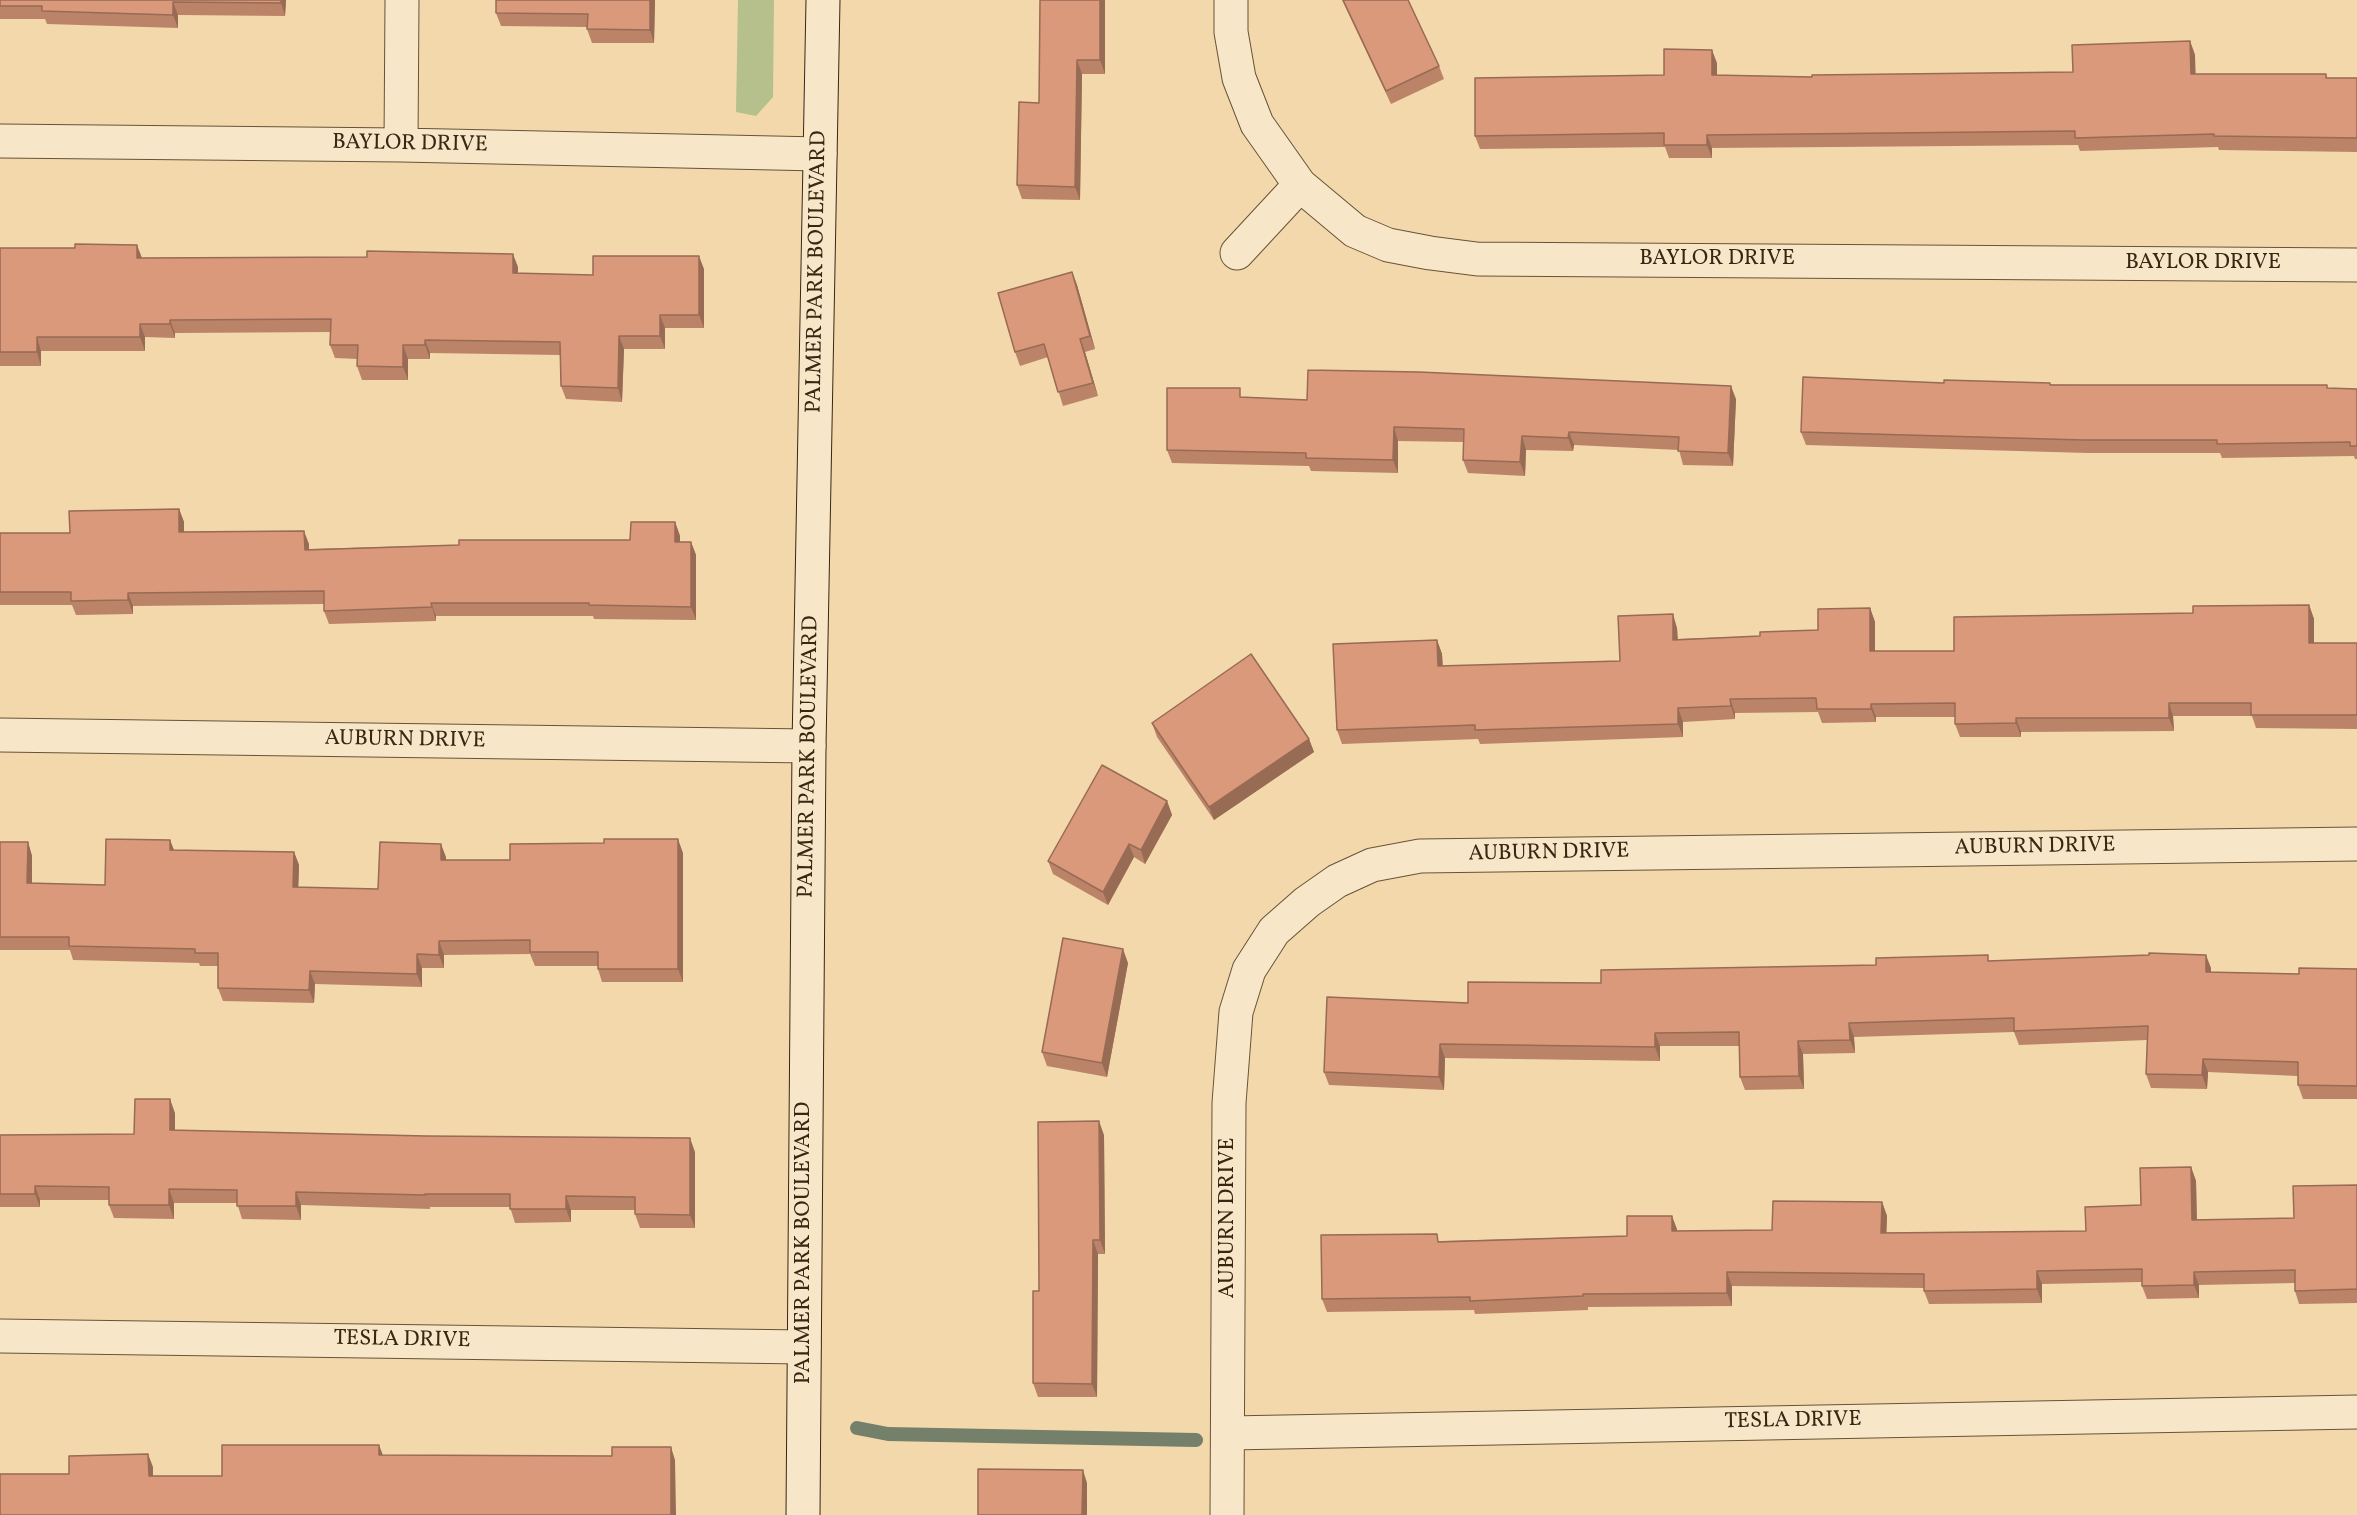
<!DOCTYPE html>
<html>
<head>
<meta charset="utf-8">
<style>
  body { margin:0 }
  canvas { display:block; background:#f2d8ab }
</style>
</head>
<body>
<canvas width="2357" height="1515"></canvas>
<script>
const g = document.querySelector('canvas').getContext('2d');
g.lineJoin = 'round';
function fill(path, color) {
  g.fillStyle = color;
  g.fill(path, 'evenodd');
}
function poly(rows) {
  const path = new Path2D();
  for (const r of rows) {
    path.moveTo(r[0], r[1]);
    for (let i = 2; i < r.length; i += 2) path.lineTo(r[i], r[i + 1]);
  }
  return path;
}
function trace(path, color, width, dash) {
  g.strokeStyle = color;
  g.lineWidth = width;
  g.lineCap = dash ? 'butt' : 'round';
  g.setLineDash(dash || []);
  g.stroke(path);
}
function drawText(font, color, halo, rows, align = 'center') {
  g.font = font + ' Vollkorn,serif';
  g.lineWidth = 4.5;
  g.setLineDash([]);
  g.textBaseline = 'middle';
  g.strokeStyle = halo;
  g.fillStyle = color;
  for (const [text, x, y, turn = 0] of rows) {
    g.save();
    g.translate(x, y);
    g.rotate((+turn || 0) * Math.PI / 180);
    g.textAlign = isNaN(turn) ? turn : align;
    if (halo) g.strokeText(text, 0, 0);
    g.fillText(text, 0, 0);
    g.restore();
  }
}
fill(poly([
  [738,0,774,0,773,97,756,116,736,112]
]), '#b6c08c');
trace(poly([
  [857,1428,888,1434,1196,1440]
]), '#74806a', 14);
const street = poly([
  [1231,0,1231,32,1239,78,1257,124,1300,185,1355,231,1388,245,1430,253,1477,259,2357,265],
  [0,141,401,145,820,154],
  [401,145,402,0],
  [1237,253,1300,185],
  [0,735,809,746],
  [0,1336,804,1347],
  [1229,1433,2357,1412],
  [1227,1515,1229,1103,1236,1012,1249,970,1274,931,1307,902,1337,881,1372,865,1420,856,2357,844]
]);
const secondary = poly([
  [803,1515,809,746,823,0]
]);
trace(street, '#665339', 35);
trace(secondary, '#372713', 35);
trace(street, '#f7e6c8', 33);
trace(secondary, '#f7e6c8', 33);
fill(poly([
  [0,0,286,0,285,16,178,15,178,28,47,24,45,19,0,19],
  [655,0,654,43,592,43,587,29,587,27,501,26,496,13],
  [1105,0,1105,74,1082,74,1080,200,1022,199,1017,185,1039,103],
  [1342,0,1408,0,1439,66,1444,79,1391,104],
  [2190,41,2195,55,2195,74,2326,74,2327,78,2357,78,2357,152,2219,150,2218,147,2080,151,2078,145,1712,148,1712,158,1669,158,1665,147,1480,149,1475,136,1664,75,1717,63,1717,75,1812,77,2073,72],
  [0,248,75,248,142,258,518,267,518,273,593,275,704,269,704,328,665,328,665,349,624,349,622,402,566,399,561,386,560,355,430,353,430,359,408,359,408,380,362,380,357,366,357,359,335,358,330,345,331,332,175,333,175,338,145,337,145,351,41,351,41,366,0,366],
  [1072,272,1077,285,1095,349,1085,352,1098,396,1063,406,1048,357,1020,366,1015,352],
  [1944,383,2357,389,2357,459,2355,459,2354,456,2222,458,2220,453,2088,453,1806,445,1801,432],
  [1243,397,1307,400,1736,399,1733,466,1683,465,1679,450,1574,445,1573,451,1526,450,1525,476,1468,473,1463,460,1463,442,1398,441,1398,473,1311,471,1309,466,1172,463,1167,450],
  [179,509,184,522,184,532,309,544,309,549,630,540,675,522,680,536,680,542,691,542,696,555,696,620,594,619,593,616,436,616,436,621,329,624,324,611,324,604,133,606,133,614,76,615,72,605,0,605,0,533,70,533],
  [2309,605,2314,619,2314,643,2357,643,2357,729,2256,728,2252,716,2173,716,2174,731,2021,732,2021,737,1960,737,1955,724,1955,717,1876,717,1876,722,1822,723,1818,712,1735,713,1735,719,1683,722,1683,737,1480,744,1478,739,1342,744,1337,730,1437,640,1442,654,1443,666,1620,661,1677,628,1678,639,1760,636,1818,630,1870,608,1875,622,1875,651,1954,651,2193,613],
  [1152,723,1309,739,1314,752,1214,820,1157,737],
  [1167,801,1172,815,1145,864,1134,857,1108,905,1053,874,1048,861],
  [170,840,174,850,294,852,299,865,298,887,378,889,446,857,446,860,510,860,683,853,683,982,602,982,598,969,598,966,535,966,530,954,444,955,444,968,422,968,422,987,315,984,314,1003,223,1001,218,988,218,966,200,966,199,963,73,960,70,950,0,950,0,842,28,842,32,856,32,883,105,885],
  [1990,961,2211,968,2211,973,2299,974,2357,969,2357,1099,2303,1099,2298,1085,2298,1076,2208,1072,2207,1089,2151,1088,2146,1074,2147,1040,2019,1045,2014,1032,1854,1037,1855,1053,1803,1054,1804,1089,1745,1090,1740,1077,1740,1046,1660,1046,1660,1061,1445,1058,1444,1090,1329,1085,1324,1072,1468,1003,1601,983,1876,965],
  [1128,963,1107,1077,1047,1066,1042,1052],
  [175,1113,175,1130,695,1152,695,1228,640,1228,635,1214,635,1210,571,1210,571,1222,515,1223,510,1207,430,1207,430,1209,301,1205,301,1220,242,1219,237,1203,174,1203,174,1219,114,1218,109,1205,109,1200,40,1200,40,1207,0,1207,0,1135,134,1134],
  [1104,1135,1105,1254,1098,1254,1097,1397,1038,1397,1033,1383,1039,1291],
  [2191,1167,2196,1181,2197,1220,2294,1218,2357,1185,2357,1303,2299,1304,2295,1291,2295,1283,2199,1285,2199,1298,2147,1299,2142,1286,2142,1282,2042,1284,2042,1303,1929,1304,1924,1291,1924,1288,1732,1286,1732,1306,1588,1307,1588,1310,1475,1314,1474,1310,1327,1312,1322,1299,1440,1241,1627,1236,1677,1229,1677,1231,1772,1230,1882,1202,1887,1216,1886,1233,2086,1231,2141,1205]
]), '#bb8469');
fill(poly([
  [281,0,286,0,285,16,281,3],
  [650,0,655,0,654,43,650,30],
  [1100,0,1105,0,1105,74,1100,60],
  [173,2,178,15,178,28,173,15],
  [2190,41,2195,55,2196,87,2191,74],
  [1712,50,1717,63,1717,89,1712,75],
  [1077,60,1082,74,1080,200,1075,187],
  [1707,135,1712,148,1712,158,1707,145],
  [137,245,142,258,137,258],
  [513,254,518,267,518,287,513,273],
  [699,256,704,269,704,328,699,315],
  [1072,272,1077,285,1095,349,1090,336],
  [660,315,665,328,665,349,660,336],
  [170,320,175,333,175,338,170,324],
  [140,324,145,337,145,351,140,337],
  [619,336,624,349,622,402,618,388],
  [37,337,41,351,41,366,37,352],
  [1080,339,1085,352,1098,396,1093,383],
  [425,340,430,353,430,359,425,345],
  [403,345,408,359,408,380,403,367],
  [1731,386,1736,399,1733,466,1728,453],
  [1394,427,1398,441,1398,473,1393,460],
  [1569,432,1574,445,1573,451,1568,438],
  [1522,436,1526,450,1525,476,1520,462],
  [179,509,184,522,184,545,179,532],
  [675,522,680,536,680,555,675,542],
  [304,531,309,544,309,563,305,550],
  [691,542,696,555,696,620,691,607],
  [128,593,133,606,133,614,128,600],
  [431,603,436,616,436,621,432,607],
  [2309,605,2314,619,2314,657,2309,643],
  [1870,608,1875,622,1875,665,1870,651],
  [1673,614,1677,628,1678,653,1673,640],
  [1437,640,1442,654,1443,680,1438,666],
  [1730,699,1735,713,1735,719,1731,706],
  [2169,703,2173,716,2174,731,2169,718],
  [1871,704,1876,717,1876,722,1871,709],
  [1678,708,1683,722,1683,737,1678,724],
  [2016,718,2021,732,2021,737,2016,723],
  [1309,739,1314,752,1214,820,1209,807],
  [1167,801,1172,815,1145,864,1141,850],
  [678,839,683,853,683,982,678,969],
  [170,840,175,853,170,850],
  [28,842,32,856,32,897,27,883],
  [441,844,446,857,446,873,441,860],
  [1129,844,1134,857,1108,905,1103,892],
  [294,852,299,865,298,901,293,887],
  [439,941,444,955,444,968,439,955],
  [1123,949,1128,963,1107,1077,1102,1063],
  [417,954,422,968,422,987,417,974],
  [2206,955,2211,968,2211,986,2206,972],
  [310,971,315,984,314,1003,309,990],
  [1849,1023,1854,1037,1855,1053,1850,1040],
  [1655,1033,1660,1046,1660,1061,1655,1047],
  [1798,1041,1803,1054,1804,1089,1799,1076],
  [1440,1044,1445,1058,1444,1090,1439,1077],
  [2203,1059,2208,1072,2207,1089,2202,1075],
  [170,1099,175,1113,175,1144,170,1130],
  [1099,1121,1104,1135,1105,1254,1100,1240],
  [690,1138,695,1152,695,1228,690,1215],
  [2191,1167,2196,1181,2197,1233,2192,1220],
  [35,1186,40,1200,40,1207,35,1194],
  [169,1189,174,1203,174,1219,169,1205],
  [296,1192,301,1205,301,1220,296,1206],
  [566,1196,571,1210,571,1222,566,1209],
  [1882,1202,1887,1216,1886,1246,1881,1233],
  [1672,1216,1677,1229,1677,1244,1672,1231],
  [1093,1240,1098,1254,1097,1397,1092,1384],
  [2037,1271,2042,1284,2042,1303,2037,1289],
  [1727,1272,1732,1286,1732,1306,1727,1293],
  [2194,1272,2199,1285,2199,1298,2194,1285],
  [379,1445,384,1458,379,1455],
  [671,1447,675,1460,676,1515,671,1515],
  [148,1454,153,1467,153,1489,149,1476],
  [1083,1470,1087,1483,1087,1515,1082,1515]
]), '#986b55');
const building = poly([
  [0,0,281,0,281,3,173,2,173,15,42,11,42,6,0,6,0,0],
  [496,0,650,0,650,30,587,29,588,14,496,13,496,0],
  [1040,0,1100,0,1100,60,1077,60,1075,187,1017,185,1019,102,1039,103,1040,0],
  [1343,0,1408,0,1439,66,1386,91,1343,0],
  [2190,41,2191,74,2326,74,2326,78,2357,78,2357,138,2214,136,2214,134,2075,138,2075,131,1707,135,1707,145,1664,145,1664,133,1475,136,1475,78,1664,75,1664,49,1712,50,1712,75,1812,77,1812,75,2073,72,2072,45,2190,41],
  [75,244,137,245,137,258,367,257,367,251,513,254,513,273,593,275,593,256,699,256,699,315,660,315,660,336,619,336,618,388,561,386,560,342,425,340,425,345,403,345,403,367,357,366,358,345,330,345,331,319,170,320,170,324,140,324,140,337,37,337,37,352,0,352,0,248,75,248,75,244],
  [1072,272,1090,336,1080,339,1093,383,1058,392,1044,344,1015,352,998,293,1072,272],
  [1308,370,1419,372,1731,386,1728,453,1678,451,1679,437,1569,432,1568,438,1522,436,1520,462,1463,460,1464,429,1394,427,1393,460,1306,458,1306,453,1167,450,1167,388,1240,388,1240,397,1307,400,1308,370],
  [1803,377,1944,383,1944,380,2050,383,2050,385,2327,385,2327,388,2357,389,2357,446,2350,446,2350,442,2217,444,2217,440,2083,440,1801,432,1803,377],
  [179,509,179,532,304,531,305,550,459,545,459,540,630,540,631,522,675,522,675,542,691,542,691,607,589,605,589,603,431,603,432,607,324,611,324,591,128,593,128,600,71,601,71,592,0,592,0,533,70,533,69,511,179,509],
  [2309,605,2309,643,2357,643,2357,715,2251,715,2251,703,2169,703,2169,718,2016,718,2016,723,1955,724,1955,703,1871,704,1871,709,1817,709,1816,698,1730,699,1731,706,1678,708,1678,724,1475,730,1475,725,1337,730,1333,644,1437,640,1438,666,1620,661,1618,616,1673,614,1673,640,1760,636,1760,632,1818,630,1818,609,1870,608,1870,651,1954,651,1954,617,2193,613,2193,606,2309,605],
  [1251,654,1309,739,1209,807,1152,723,1251,654],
  [1102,765,1167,801,1141,850,1129,844,1103,892,1048,861,1102,765],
  [106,839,170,840,170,850,294,852,293,887,378,889,380,842,441,844,441,860,510,860,510,844,604,843,604,839,678,839,678,969,598,969,598,952,530,952,530,940,439,941,439,955,417,954,417,974,310,971,309,990,218,988,218,953,195,953,195,949,69,946,69,937,0,937,0,842,28,842,27,883,105,885,106,839],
  [1063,938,1123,949,1102,1063,1042,1052,1063,938],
  [2149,953,2206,955,2206,972,2299,974,2299,968,2357,969,2357,1086,2298,1085,2298,1062,2203,1059,2202,1075,2146,1074,2148,1026,2014,1031,2014,1018,1849,1023,1850,1040,1798,1041,1799,1076,1740,1077,1739,1032,1655,1033,1655,1047,1440,1044,1439,1077,1324,1072,1327,997,1468,1003,1468,982,1601,983,1601,970,1876,965,1876,958,1988,955,1988,961,2149,955,2149,953],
  [135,1099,170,1099,170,1130,426,1136,690,1138,690,1215,635,1214,635,1197,566,1196,566,1209,510,1209,510,1194,425,1194,425,1195,296,1192,296,1206,237,1206,237,1190,169,1189,169,1205,109,1205,109,1187,35,1186,35,1194,0,1194,0,1135,134,1134,135,1099],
  [1099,1121,1100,1240,1093,1240,1092,1384,1033,1383,1033,1291,1039,1291,1038,1122,1099,1121],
  [2191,1167,2192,1220,2294,1218,2293,1186,2357,1185,2357,1289,2295,1291,2295,1270,2194,1272,2194,1285,2142,1286,2142,1269,2037,1271,2037,1289,1924,1291,1924,1274,1727,1272,1727,1293,1583,1294,1583,1296,1470,1301,1470,1297,1322,1299,1321,1235,1437,1234,1438,1242,1627,1236,1627,1216,1672,1216,1672,1231,1772,1230,1773,1201,1882,1202,1881,1233,2086,1231,2085,1207,2141,1205,2140,1168,2191,1167],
  [222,1445,379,1445,379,1455,612,1456,612,1447,671,1447,671,1515,0,1515,0,1474,69,1474,69,1456,148,1454,149,1476,222,1476,222,1445],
  [978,1469,1083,1470,1082,1515,978,1515,978,1469]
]);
fill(building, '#d9997a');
trace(building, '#986b55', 1.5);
drawText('22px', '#372713', '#f7e6c8', [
  ["BAYLOR DRIVE",410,145,1],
  ["BAYLOR DRIVE",1717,260],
  ["BAYLOR DRIVE",2203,264],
  ["PALMER PARK BOULEVARD",818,272,-89],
  ["AUBURN DRIVE",405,741,1],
  ["PALMER PARK BOULEVARD",810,757,-89],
  ["AUBURN DRIVE",2035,848,-1],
  ["AUBURN DRIVE",1549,854,-1],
  ["AUBURN DRIVE",1229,1218,-90],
  ["PALMER PARK BOULEVARD",805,1243,-90],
  ["TESLA DRIVE",402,1341,1],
  ["TESLA DRIVE",1793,1422,-1]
]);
</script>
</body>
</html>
